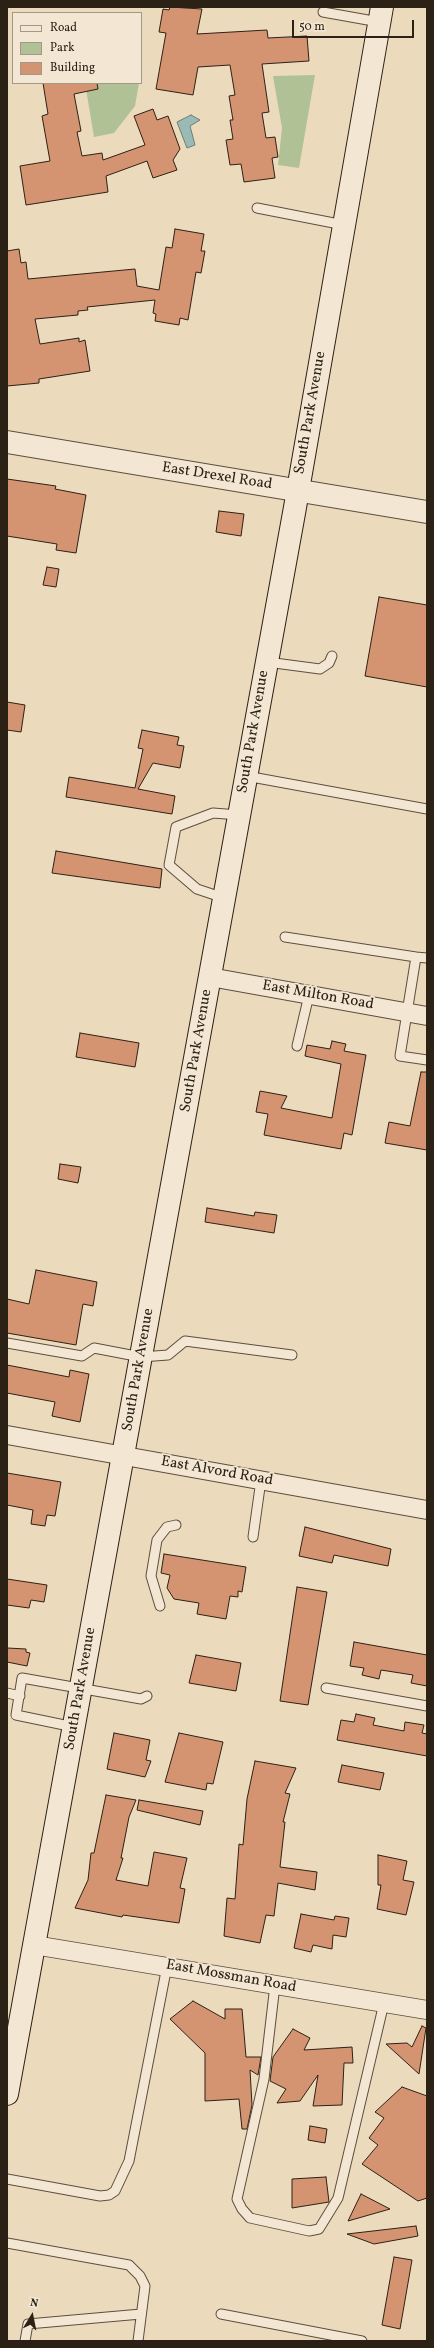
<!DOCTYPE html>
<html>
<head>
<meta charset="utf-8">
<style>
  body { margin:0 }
  #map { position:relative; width:434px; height:2348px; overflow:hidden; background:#ecdabd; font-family:Vollkorn,serif }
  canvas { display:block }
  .frame { position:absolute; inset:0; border:8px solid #2c2115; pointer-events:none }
  .legend { position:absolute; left:12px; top:12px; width:130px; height:72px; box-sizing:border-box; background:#f3e7d4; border:1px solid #a39888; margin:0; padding:5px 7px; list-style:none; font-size:12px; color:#2c2115 }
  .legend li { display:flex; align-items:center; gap:8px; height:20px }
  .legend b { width:20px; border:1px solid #a39888 }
  .north { position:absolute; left:12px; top:2296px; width:40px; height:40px; -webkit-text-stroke:3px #f3e7d4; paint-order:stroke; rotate:10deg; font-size:11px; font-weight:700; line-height:16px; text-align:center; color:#2c2115 }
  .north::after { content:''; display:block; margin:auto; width:14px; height:18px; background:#2c2115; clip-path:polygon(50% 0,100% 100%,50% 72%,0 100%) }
  .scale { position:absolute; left:292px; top:20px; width:122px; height:18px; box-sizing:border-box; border:2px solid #2c2115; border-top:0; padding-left:5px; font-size:12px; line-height:14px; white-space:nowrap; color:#2c2115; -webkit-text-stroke:3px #f3e7d4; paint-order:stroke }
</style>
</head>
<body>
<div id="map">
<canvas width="434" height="2348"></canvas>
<div class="frame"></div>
<ul class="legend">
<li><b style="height:5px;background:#f3e7d4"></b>Road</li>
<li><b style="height:11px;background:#b1c196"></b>Park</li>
<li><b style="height:11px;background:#d59471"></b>Building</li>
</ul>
<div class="north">N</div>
<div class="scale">50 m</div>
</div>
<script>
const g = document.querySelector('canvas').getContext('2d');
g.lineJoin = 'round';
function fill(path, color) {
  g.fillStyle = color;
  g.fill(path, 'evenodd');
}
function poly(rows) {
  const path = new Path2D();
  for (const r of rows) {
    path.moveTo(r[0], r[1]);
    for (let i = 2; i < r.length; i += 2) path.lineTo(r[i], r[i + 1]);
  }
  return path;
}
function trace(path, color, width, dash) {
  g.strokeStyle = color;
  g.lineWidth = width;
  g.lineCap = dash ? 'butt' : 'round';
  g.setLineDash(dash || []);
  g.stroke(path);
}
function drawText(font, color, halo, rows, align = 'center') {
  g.font = font + ' Vollkorn,serif';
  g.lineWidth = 3.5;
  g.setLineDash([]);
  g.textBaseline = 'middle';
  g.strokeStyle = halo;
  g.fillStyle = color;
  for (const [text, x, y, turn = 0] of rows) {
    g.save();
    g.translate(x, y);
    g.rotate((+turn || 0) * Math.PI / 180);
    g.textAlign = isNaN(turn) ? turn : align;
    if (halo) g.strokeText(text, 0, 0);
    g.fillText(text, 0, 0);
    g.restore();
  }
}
fill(poly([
  [315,75,299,168,278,165,282,128,273,76],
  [85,83,139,83,135,106,114,133,94,137]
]), '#b1c196');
const water = poly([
  [191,115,200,120,190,126,195,145,187,148,177,122,191,115]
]);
fill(water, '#99bab5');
trace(water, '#6d7d75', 1);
const building = poly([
  [170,7,202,9,197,34,267,30,268,38,307,36,309,61,262,64,269,112,262,113,266,138,275,137,278,157,272,158,275,178,244,182,241,164,230,165,226,140,233,139,230,120,233,120,229,96,235,95,230,65,198,67,193,95,156,89,166,33,159,32,163,9,169,10,170,7],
  [43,83,97,83,98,89,74,94,81,131,77,132,82,156,102,153,103,160,145,145,134,116,153,109,157,120,168,116,180,149,173,160,177,170,153,178,147,161,106,176,108,192,26,205,20,166,50,161,42,116,48,114,43,83],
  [175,229,204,234,201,251,205,251,201,273,196,272,188,320,180,318,179,325,155,321,156,314,153,313,155,300,87,307,88,310,78,311,78,315,35,319,40,344,79,338,79,342,85,340,90,371,39,379,39,383,7,386,7,251,19,249,21,263,26,262,28,279,135,269,137,286,159,290,166,247,172,248,175,229],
  [7,479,56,486,55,489,86,495,76,553,56,550,57,544,7,536,7,479],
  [219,511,244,514,241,536,216,532,219,511],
  [47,567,59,569,56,587,43,585,47,567],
  [379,597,427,605,427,687,365,676,379,597],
  [7,702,25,705,21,732,7,730,7,702],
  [142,730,179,737,177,745,184,746,180,768,153,763,138,789,175,796,172,814,66,797,69,777,135,788,143,749,138,748,142,730],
  [56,851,162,869,160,888,52,873,56,851],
  [80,1033,139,1043,135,1067,76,1057,80,1033],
  [332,1041,346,1044,344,1051,366,1055,352,1135,344,1133,341,1149,264,1135,268,1114,256,1112,260,1091,287,1096,281,1108,332,1118,341,1064,305,1056,307,1045,330,1049,332,1041],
  [421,1072,427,1072,427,1150,385,1143,389,1122,410,1126,421,1072],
  [60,1164,81,1167,78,1183,58,1179,60,1164],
  [207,1208,254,1216,255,1212,277,1215,274,1233,205,1222,207,1208],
  [36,1270,97,1282,93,1306,83,1304,76,1345,7,1333,7,1299,29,1304,36,1270],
  [7,1365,69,1377,70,1370,89,1374,80,1422,52,1416,55,1402,7,1393,7,1365],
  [7,1473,61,1482,55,1516,47,1515,45,1526,31,1524,33,1510,7,1505,7,1473],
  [305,1527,391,1549,388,1566,334,1555,332,1563,299,1556,305,1527],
  [164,1554,246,1567,242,1592,238,1591,238,1597,230,1596,226,1619,197,1614,199,1603,174,1599,167,1588,170,1575,161,1573,164,1554],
  [7,1579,47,1585,44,1602,31,1600,29,1608,7,1605,7,1579],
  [297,1587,327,1592,308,1705,280,1701,297,1587],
  [354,1642,427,1655,427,1686,411,1683,413,1675,381,1670,379,1679,362,1675,364,1668,350,1666,354,1642],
  [7,1648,26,1649,26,1652,30,1653,27,1666,7,1662,7,1648],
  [196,1655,241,1663,236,1691,189,1683,196,1655],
  [356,1714,375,1718,373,1725,404,1731,405,1722,424,1725,422,1733,427,1734,427,1756,337,1740,341,1720,354,1722,356,1714],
  [114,1733,150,1740,146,1760,151,1761,145,1777,107,1769,114,1733],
  [179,1733,223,1742,213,1784,207,1783,206,1790,165,1782,179,1733],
  [255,1761,296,1768,285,1793,290,1794,283,1822,285,1822,280,1867,317,1872,315,1890,278,1883,274,1916,266,1915,260,1943,224,1936,227,1898,235,1899,239,1844,243,1845,247,1799,255,1761],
  [342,1765,384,1773,380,1790,338,1782,342,1765],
  [106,1795,136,1800,129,1817,121,1858,123,1858,116,1880,148,1886,154,1852,187,1858,180,1888,185,1889,179,1923,123,1915,122,1917,75,1908,88,1880,91,1853,94,1853,106,1795],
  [139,1800,203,1811,200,1825,137,1810,139,1800],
  [378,1855,407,1861,403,1880,414,1882,406,1915,377,1909,381,1885,378,1885,378,1855],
  [301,1914,334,1920,335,1916,349,1918,346,1937,333,1935,332,1949,313,1945,311,1952,294,1948,301,1914],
  [193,2001,225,2019,225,2009,242,2009,246,2057,261,2057,258,2075,250,2070,252,2105,247,2129,242,2129,239,2099,205,2101,205,2053,170,2019,193,2001],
  [422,2026,426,2028,419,2074,386,2044,407,2043,412,2047,422,2026],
  [293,2029,310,2038,304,2050,352,2047,353,2063,344,2063,342,2105,313,2106,318,2075,300,2101,277,2103,286,2089,270,2081,273,2057,293,2029],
  [402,2087,427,2096,427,2198,418,2201,362,2164,378,2145,369,2138,384,2118,375,2112,402,2087],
  [310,2126,327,2129,325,2143,308,2140,310,2126],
  [326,2177,329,2202,292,2208,292,2179,326,2177],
  [361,2194,390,2209,348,2221,361,2194],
  [416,2226,418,2236,374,2244,347,2234,416,2226],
  [394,2257,412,2260,400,2329,382,2325,394,2257]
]);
fill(building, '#d59471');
trace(building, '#2c2115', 1);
const service = poly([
  [323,12,379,22],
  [257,208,344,225],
  [267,662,320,669,329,663,332,656],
  [246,776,427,809],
  [224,898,197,889,169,865,176,827,213,813,239,815],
  [285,937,416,957],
  [427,958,416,957,400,1056,427,1060],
  [297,1046,309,995],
  [7,1343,82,1356,94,1348,141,1357,168,1355,185,1341,292,1355],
  [253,1537,261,1480],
  [160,1606,151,1576,157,1540,167,1527,176,1525],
  [326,1688,427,1706],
  [7,1693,20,1696],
  [74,1727,16,1715,22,1678,141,1699,147,1696],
  [275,1985,264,2079,237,2199,242,2209,250,2218,309,2231,319,2229,338,2198,384,2003],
  [7,2179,100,2196,109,2195,115,2191,129,2161,167,1966],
  [7,2243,129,2265,140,2276,145,2286,138,2341],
  [221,2314,362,2341],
  [25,2341,28,2324,141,2314]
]);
const minor = poly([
  [210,977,427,1016],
  [7,1435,427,1510],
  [34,1945,427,2010]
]);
const tertiary = poly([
  [7,442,427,512]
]);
const secondary = poly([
  [7,2094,294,513,382,7]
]);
trace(service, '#5c4f3f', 11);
trace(minor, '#5c4f3f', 20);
trace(tertiary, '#5c4f3f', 24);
trace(secondary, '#2c2115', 24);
trace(service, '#f3e7d4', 9);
trace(minor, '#f3e7d4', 18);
trace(tertiary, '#f3e7d4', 22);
trace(secondary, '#f3e7d4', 22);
drawText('15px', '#2c2115', '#f3e7d4', [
  ["South Park Avenue",311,413,-80],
  ["East Drexel Road",217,477,9],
  ["South Park Avenue",254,732,-80],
  ["East Milton Road",318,996,10],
  ["South Park Avenue",197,1051,-80],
  ["South Park Avenue",139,1370,-80],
  ["East Alvord Road",217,1472,10],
  ["South Park Avenue",81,1689,-80],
  ["East Mossman Road",231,1977,10]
]);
</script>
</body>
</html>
